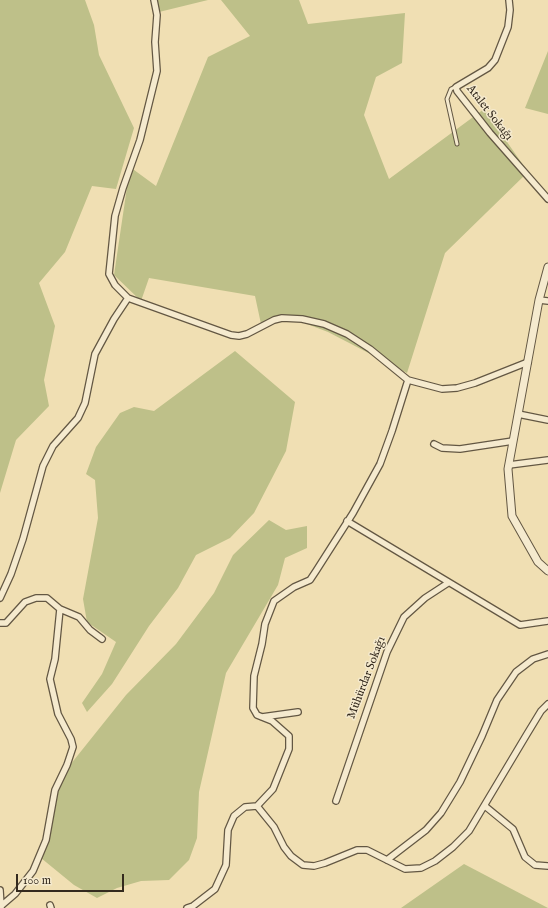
<!DOCTYPE html>
<html>
<head>
<meta charset="utf-8">
<style>
  body { margin:0 }
  #map { position:relative; width:548px; height:908px; overflow:hidden; background:#f0dfb3; font-family:"IM FELL English",serif }
  canvas { display:block }
  .scale { position:absolute; left:16px; top:874px; width:108px; height:18px; box-sizing:border-box; border:2px solid #342a1e; border-top:0; padding-left:5px; font-size:12px; line-height:14px; white-space:nowrap; color:#342a1e; -webkit-text-stroke:3px #f5eace; paint-order:stroke }
</style>
</head>
<body>
<div id="map">
<canvas width="548" height="908"></canvas>
<div class="scale">100 m</div>
</div>
<script>
const g = document.querySelector('canvas').getContext('2d');
g.lineJoin = 'round';
function fill(path, color) {
  g.fillStyle = color;
  g.fill(path, 'evenodd');
}
function poly(rows) {
  const path = new Path2D();
  for (const r of rows) {
    path.moveTo(r[0], r[1]);
    for (let i = 2; i < r.length; i += 2) path.lineTo(r[i], r[i + 1]);
  }
  return path;
}
function trace(path, color, width, dash) {
  g.strokeStyle = color;
  g.lineWidth = width;
  g.lineCap = dash ? 'butt' : 'round';
  g.setLineDash(dash || []);
  g.stroke(path);
}
function drawText(font, color, halo, rows, align = 'center') {
  g.font = font + ' "IM FELL English",serif';
  g.lineWidth = 3;
  g.setLineDash([]);
  g.textBaseline = 'middle';
  g.strokeStyle = halo;
  g.fillStyle = color;
  for (const [text, x, y, turn = 0] of rows) {
    g.save();
    g.translate(x, y);
    g.rotate((+turn || 0) * Math.PI / 180);
    g.textAlign = isNaN(turn) ? turn : align;
    if (halo) g.strokeText(text, 0, 0);
    g.fillText(text, 0, 0);
    g.restore();
  }
}
fill(poly([
  [0,0,85,0,94,25,99,55,134,128,116,189,92,186,65,252,39,283,55,326,44,380,49,406,16,440,0,493],
  [151,0,208,0,159,12],
  [221,0,299,0,308,24,405,13,402,63,376,77,364,115,389,179,484,109,528,172,445,253,407,373,328,332,286,316,261,324,255,296,149,278,141,301,114,275,130,167,156,186,208,57,250,36],
  [548,51,548,114,525,108],
  [235,351,295,402,286,451,254,513,230,538,196,555,178,588,149,626,112,684,87,712,82,703,102,674,116,642,87,622,83,599,98,518,95,480,86,474,96,447,120,413,134,407,154,411],
  [269,520,286,530,307,526,307,548,285,558,278,585,226,673,199,792,197,838,189,860,169,880,141,881,117,888,97,898,74,885,41,858,58,780,126,695,176,644,214,593,233,555],
  [464,864,548,908,401,908]
]), '#bec089');
const service = poly([
  [455,87,451,89,447,99,457,144]
]);
const minor = poly([
  [154,0,157,15,155,42,157,71,140,140,123,188,115,216,109,274,115,285,128,298,231,335,239,336,247,334,274,320,282,318,302,319,324,324,347,334,370,349,408,380,442,389,457,388,475,383,528,362],
  [509,0,510,10,508,27,495,60,488,68,456,87,457,91,490,133,548,199],
  [539,300,548,301],
  [518,414,548,420],
  [434,444,442,448,460,449,513,441],
  [509,465,548,460],
  [347,521,520,625,548,621],
  [0,598,11,574,23,539,43,466,53,446,78,418,85,403,95,354,114,319,128,298],
  [60,609,79,617,90,630,102,639],
  [0,623,6,623,25,602,36,598,47,598,60,609,55,659,50,679,58,714,71,739,73,747,67,765,55,790,46,840,33,871,15,894,1,906],
  [262,717,298,712],
  [336,801,387,652,404,617,425,598,448,583],
  [257,806,273,789,289,749,289,736,272,721,257,715,253,708,254,676,262,644,265,624,274,601,294,587,310,580,316,571,353,513,380,464,392,431,408,380],
  [485,806,513,829,525,857,535,865,548,866],
  [387,860,426,830,441,813,460,782,482,736,497,700,516,672,533,659,548,654],
  [0,890,1,907],
  [50,905,51,908],
  [187,908,193,906,215,889,226,865,228,830,234,816,245,807,257,806,274,827,284,847,291,856,303,865,314,866,325,863,357,850,367,850,405,869,421,868,435,861,453,847,469,831,527,734,541,711,548,704]
]);
const tertiary = poly([
  [548,267,539,300,508,469,512,516,538,562,548,571]
]);
trace(service, '#635743', 5);
trace(minor, '#635743', 8);
trace(tertiary, '#635743', 9);
trace(service, '#f5eace', 3);
trace(minor, '#f5eace', 5.5);
trace(tertiary, '#f5eace', 7);
drawText('12px', '#342a1e', '#f5eace', [
  ["Atalet Sokağı",489,113,52],
  ["Mühürdar Sokağı",367,678,-69]
]);
</script>
</body>
</html>
